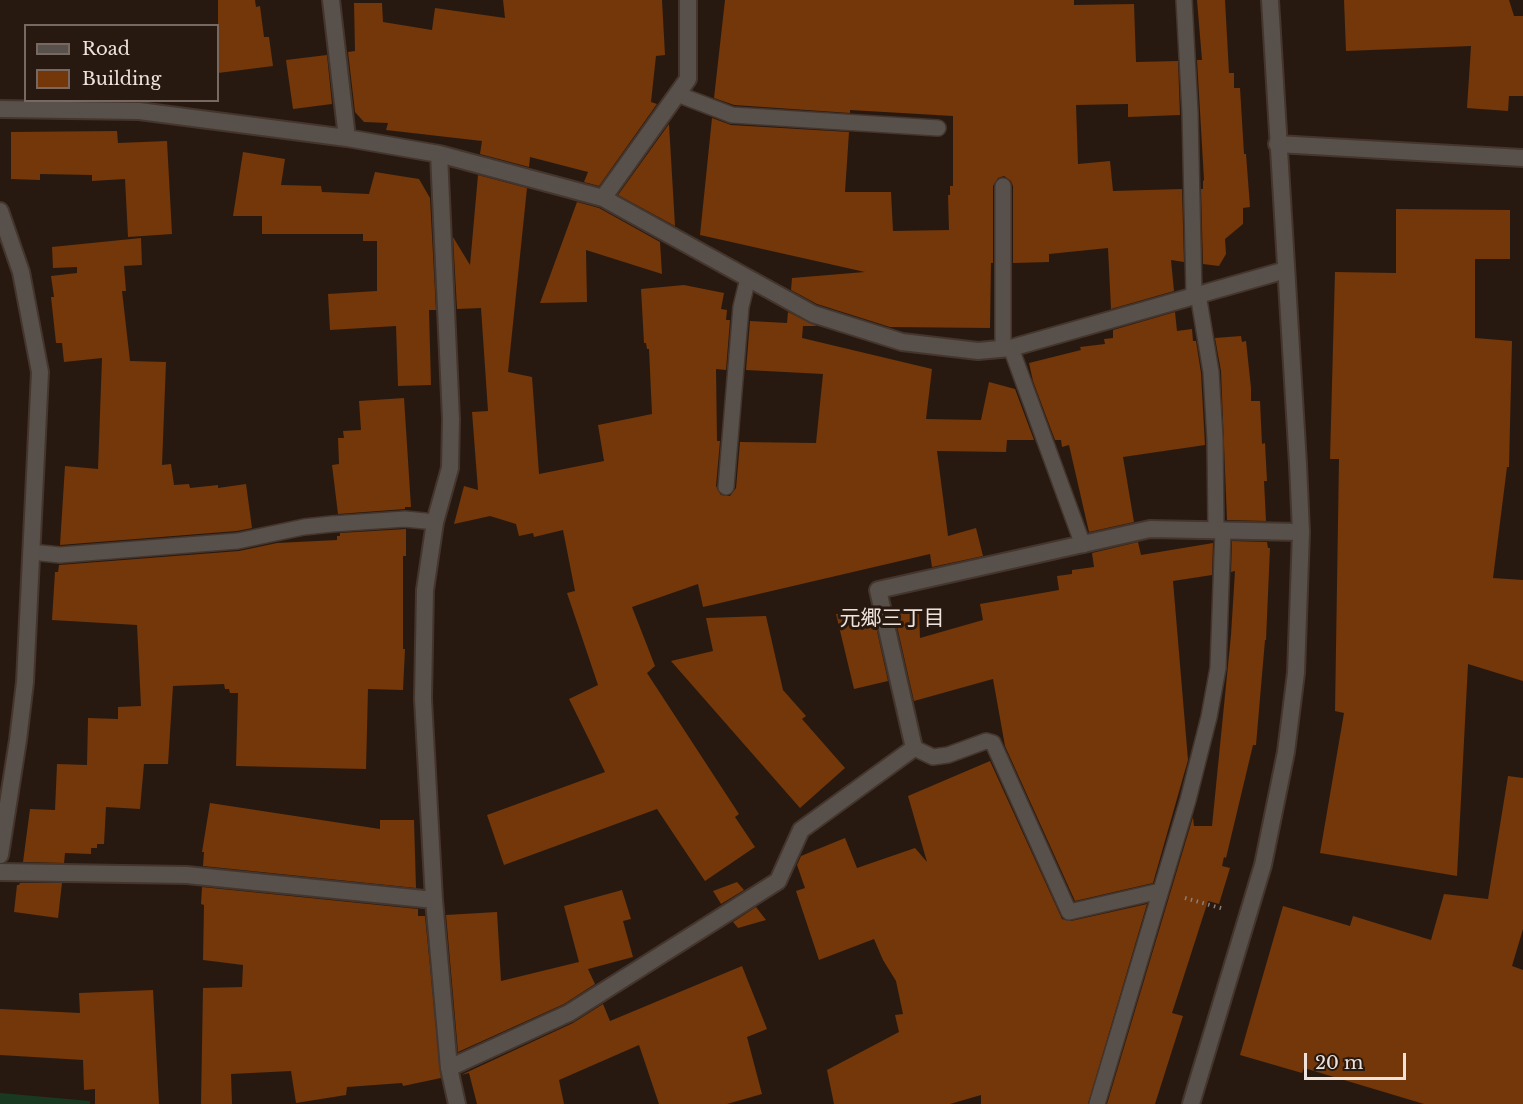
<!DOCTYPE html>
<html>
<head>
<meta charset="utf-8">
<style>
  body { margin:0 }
  #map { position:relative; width:1523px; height:1104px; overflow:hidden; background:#281910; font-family:"Libre Baskerville",serif }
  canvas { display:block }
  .legend { position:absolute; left:24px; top:24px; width:195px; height:78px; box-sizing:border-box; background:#281910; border:2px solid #776962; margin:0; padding:8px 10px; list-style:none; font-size:18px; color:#ede2dc }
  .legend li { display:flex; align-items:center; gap:12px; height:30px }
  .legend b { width:30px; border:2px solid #776962 }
  .scale { position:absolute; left:1304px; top:1053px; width:102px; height:27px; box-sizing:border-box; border:3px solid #ede2dc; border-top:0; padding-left:8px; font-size:18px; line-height:21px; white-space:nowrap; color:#ede2dc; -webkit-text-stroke:4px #281910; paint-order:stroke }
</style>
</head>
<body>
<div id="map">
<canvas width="1523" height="1104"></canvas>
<ul class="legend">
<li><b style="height:8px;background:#58504b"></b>Road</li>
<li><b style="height:16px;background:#733709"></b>Building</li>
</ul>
<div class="scale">20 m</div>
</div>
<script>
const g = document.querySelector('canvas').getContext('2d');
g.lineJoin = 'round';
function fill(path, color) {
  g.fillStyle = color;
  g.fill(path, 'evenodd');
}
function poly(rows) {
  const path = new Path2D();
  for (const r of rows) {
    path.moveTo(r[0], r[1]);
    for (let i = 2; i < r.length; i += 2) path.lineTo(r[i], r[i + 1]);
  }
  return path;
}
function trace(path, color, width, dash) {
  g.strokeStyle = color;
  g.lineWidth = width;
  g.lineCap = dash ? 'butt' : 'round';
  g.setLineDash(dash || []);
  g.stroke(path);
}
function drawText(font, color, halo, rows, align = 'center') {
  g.font = font + ' "Libre Baskerville","Noto Sans JP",serif';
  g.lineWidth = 6;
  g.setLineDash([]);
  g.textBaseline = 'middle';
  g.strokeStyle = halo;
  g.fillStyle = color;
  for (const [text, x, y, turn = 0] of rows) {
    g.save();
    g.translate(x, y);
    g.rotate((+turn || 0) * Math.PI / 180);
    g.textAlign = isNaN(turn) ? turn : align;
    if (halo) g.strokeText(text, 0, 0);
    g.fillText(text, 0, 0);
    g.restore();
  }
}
fill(poly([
  [0,1093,90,1101,90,1104,0,1104]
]), '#193a20');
fill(poly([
  [218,0,255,0,256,7,260,6,264,37,269,37,273,66,218,73],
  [503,0,662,0,665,55,656,56,651,102,657,104,599,186,584,182,588,172,530,157,529,167,480,154,482,141,386,130,388,123,364,122,355,112,348,52,355,51,354,3,382,3,383,22,432,30,435,8,505,18],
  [725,0,1074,0,1074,5,1134,4,1136,62,1178,61,1180,115,1128,117,1128,104,1076,105,1078,164,1110,161,1113,191,1182,189,1184,262,1171,260,1174,291,1111,309,1108,248,1049,254,1049,262,1013,263,1013,186,1011,181,1004,176,998,178,993,186,993,263,991,263,990,328,890,327,817,304,791,290,792,278,865,272,700,235,712,118,731,125,849,132,845,192,891,192,893,231,949,230,948,195,950,195,950,186,953,186,953,116,850,110,850,113,734,105,714,98],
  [1197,0,1225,0,1229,73,1234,73,1234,88,1240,88,1244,154,1246,154,1250,207,1243,208,1243,224,1225,239,1226,254,1219,266,1203,264,1201,189,1203,189,1203,181,1204,180,1197,60,1202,60],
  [1344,0,1509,0,1514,16,1523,16,1523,96,1509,96,1508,111,1467,108,1471,46,1346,51],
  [327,55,332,104,293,109,286,60],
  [669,124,675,226,618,195],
  [117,131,118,143,167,141,172,234,128,237,125,179,92,181,92,175,40,174,40,180,11,179,11,132],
  [243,152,285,159,281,185,321,186,322,192,369,194,375,172,419,179,430,198,436,310,429,310,431,385,398,386,396,326,330,330,328,294,377,291,377,241,363,241,363,234,262,234,262,216,233,216],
  [478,175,527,188,508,372,532,377,539,474,604,461,598,425,652,414,649,349,647,349,646,343,644,343,641,289,684,285,724,293,721,309,727,310,726,320,730,320,726,370,716,369,717,441,720,441,716,486,721,495,730,496,736,488,740,442,816,443,823,374,746,370,750,321,787,323,788,312,817,326,803,326,802,338,932,369,926,419,981,420,989,382,1015,389,1034,440,1007,440,1006,452,937,451,948,536,976,528,983,556,932,567,930,554,703,607,698,584,632,607,655,666,647,673,739,814,735,817,755,847,705,881,657,809,504,865,487,815,605,772,569,699,598,685,567,593,575,591,563,530,534,537,533,533,519,536,516,524,490,516,454,524,464,486,478,490,472,412,488,411,481,308,457,309,453,237,470,265],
  [577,202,599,208,660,242,662,274,586,250,587,302,540,303],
  [1396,209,1510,210,1510,259,1475,259,1475,338,1512,341,1509,467,1507,467,1493,578,1523,580,1523,681,1468,664,1457,876,1320,853,1344,713,1335,711,1339,459,1330,459,1335,272,1396,273],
  [141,238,142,265,124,266,126,291,122,291,130,361,166,362,162,465,171,464,174,485,189,484,190,488,218,485,218,488,246,484,252,528,237,531,60,545,65,466,98,469,102,358,64,362,62,343,56,343,51,297,54,297,51,276,77,273,77,267,53,268,52,247],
  [1175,312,1177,331,1192,329,1193,341,1196,341,1201,373,1205,445,1123,457,1134,522,1089,532,1069,445,1062,447,1061,440,1055,440,1033,381,1029,363,1081,350,1080,347,1105,344,1104,339,1113,338,1113,330],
  [1241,336,1242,342,1246,341,1251,388,1251,401,1260,401,1262,444,1265,443,1267,481,1264,481,1266,521,1227,520,1221,371,1215,338],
  [404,398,411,507,405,507,405,509,338,514,332,465,339,464,338,438,344,438,343,431,361,430,359,401],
  [406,529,406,556,403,556,403,649,405,649,403,690,368,689,366,769,236,766,238,693,230,693,229,689,225,689,224,684,173,686,168,764,144,764,140,809,106,807,104,844,97,844,97,848,91,848,91,854,65,853,64,863,23,862,30,809,55,810,57,764,87,765,88,718,118,719,118,707,141,706,137,625,52,620,55,572,58,572,59,565,239,551,277,543,337,540,337,536,340,536,340,533],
  [1232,541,1267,542,1268,548,1270,548,1266,640,1265,640,1256,745,1253,745,1226,858,1224,857,1222,866,1230,868,1219,904,1208,901,1172,1013,1183,1016,1155,1104,1107,1104,1193,817,1194,826,1212,826,1231,635,1235,571,1231,572],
  [1138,542,1141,555,1213,543,1212,575,1173,581,1188,760,1153,883,1075,901,1005,746,993,679,914,701,894,613,919,612,920,638,983,620,980,604,1059,590,1057,576,1072,574,1072,570,1094,567,1092,553],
  [873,613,888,681,854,689,836,614],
  [766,616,783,690,806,716,802,719,845,768,800,808,671,661,713,651,706,618],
  [990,761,1062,919,1071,921,1147,904,1088,1104,981,1104,981,1095,950,1104,834,1104,827,1070,899,1032,895,1015,903,1014,896,981,883,960,874,939,819,960,796,891,805,888,797,865,801,856,845,838,857,868,915,848,927,862,908,796],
  [1508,776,1523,778,1523,929,1512,966,1523,970,1523,1104,1424,1104,1304,1068,1302,1073,1240,1055,1283,906,1350,926,1353,916,1431,940,1444,894,1488,899],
  [210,803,380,829,380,820,414,820,416,888,203,866,204,852,202,852],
  [737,882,744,890,721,904,713,891],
  [20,883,62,883,58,918,14,912,17,885,19,885],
  [202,887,418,909,418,916,425,916,441,1078,403,1086,402,1083,347,1087,346,1095,296,1103,291,1071,231,1074,232,1104,201,1104,203,988,242,987,243,965,203,960,204,905,201,904],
  [622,890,631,919,623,921,633,957,588,969,595,984,564,1004,458,1052,446,915,497,912,501,981,579,962,564,906],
  [756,907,766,920,738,928,733,922],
  [742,966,767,1029,747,1037,762,1094,727,1104,659,1104,639,1045,559,1080,564,1104,477,1104,469,1073,461,1075,573,1023,603,1004,610,1021],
  [153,990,159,1104,95,1104,95,1089,84,1090,83,1060,0,1055,0,1009,80,1013,79,993]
]), '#733709');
const service = poly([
  [1184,0,1190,112,1194,295],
  [677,94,732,115,938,128],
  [1003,186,1003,348],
  [1198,294,1211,372,1215,439,1216,530],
  [1011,348,1083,545],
  [726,487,741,307,748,278],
  [31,552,60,555,238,541,304,527,332,524,405,519,435,522],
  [914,748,933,757,948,755,986,741,993,743,1069,912,1160,891],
  [1097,1104,1188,800,1209,717,1218,668,1223,530]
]);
const minor = poly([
  [331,0,347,138],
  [0,109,139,111,347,138,439,154,603,198,813,314,902,342,978,351,1011,348,1286,270],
  [1277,144,1523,158],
  [439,154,451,419,450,468,435,522,425,590,423,699,434,900,449,1068,457,1104],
  [603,198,688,79,688,0],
  [0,872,187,875,434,900],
  [449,1068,569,1013,778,881,801,830,914,748,878,590,1150,529,1301,532]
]);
const tertiary = poly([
  [0,211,21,272,40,372,25,682,18,740,0,855],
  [1191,1104,1263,865,1286,752,1296,673,1301,532,1298,464,1270,0]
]);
trace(service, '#44352d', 18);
trace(minor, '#44352d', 20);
trace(tertiary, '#44352d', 20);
trace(poly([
  [1185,898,1224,909]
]), '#8c7f77', 4, [1.5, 4.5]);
trace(service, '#58504b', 15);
trace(minor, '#58504b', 16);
trace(tertiary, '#58504b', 16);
drawText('21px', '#ede2dc', '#281910', [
  ["元郷三丁目",892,619]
]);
</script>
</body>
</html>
